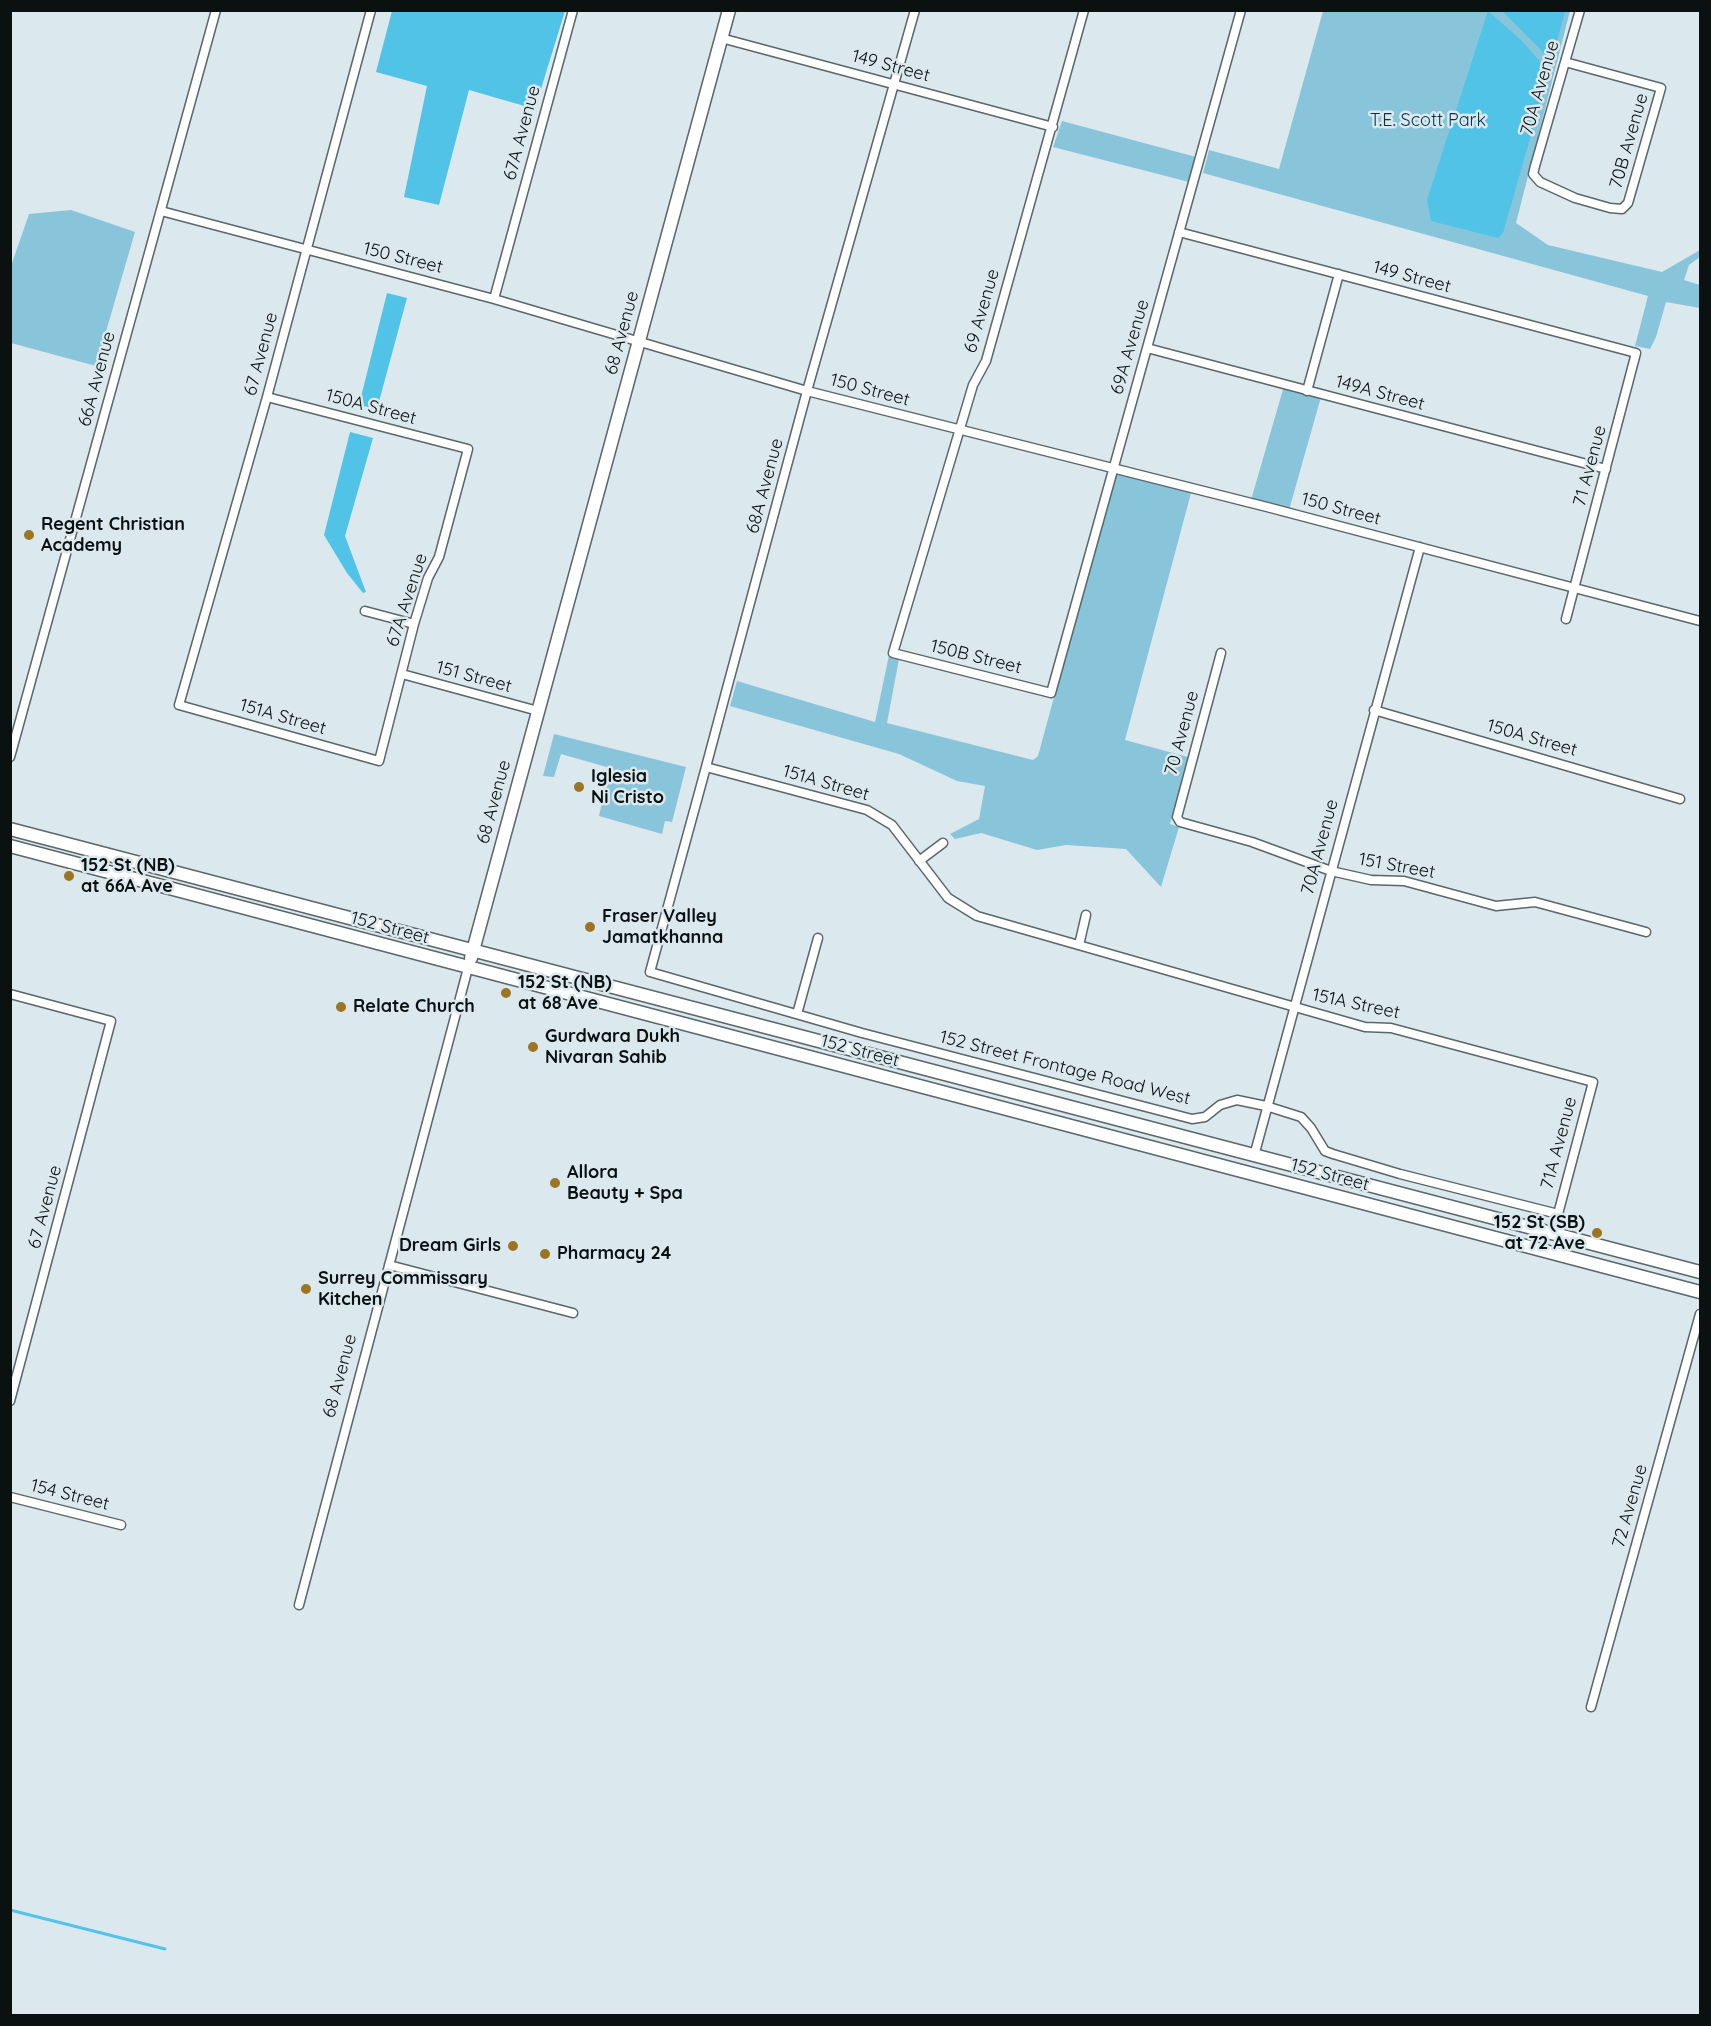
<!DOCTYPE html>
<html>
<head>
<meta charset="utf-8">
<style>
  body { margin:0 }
  #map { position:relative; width:1711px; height:2026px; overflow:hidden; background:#dbe8ed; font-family:Quicksand,sans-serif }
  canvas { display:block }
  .frame { position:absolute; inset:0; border:12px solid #0b1011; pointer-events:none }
</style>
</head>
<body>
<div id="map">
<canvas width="1711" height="2026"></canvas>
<div class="frame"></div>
</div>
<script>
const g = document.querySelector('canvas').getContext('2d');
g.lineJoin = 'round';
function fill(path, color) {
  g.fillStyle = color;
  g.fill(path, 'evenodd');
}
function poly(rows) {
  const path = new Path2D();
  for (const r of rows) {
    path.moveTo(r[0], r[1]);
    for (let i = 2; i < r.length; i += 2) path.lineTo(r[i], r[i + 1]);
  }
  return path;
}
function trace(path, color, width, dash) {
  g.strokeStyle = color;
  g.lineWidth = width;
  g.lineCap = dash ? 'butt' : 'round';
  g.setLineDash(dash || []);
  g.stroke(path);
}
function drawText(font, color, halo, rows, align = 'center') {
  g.font = font + ' Quicksand,sans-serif';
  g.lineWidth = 5;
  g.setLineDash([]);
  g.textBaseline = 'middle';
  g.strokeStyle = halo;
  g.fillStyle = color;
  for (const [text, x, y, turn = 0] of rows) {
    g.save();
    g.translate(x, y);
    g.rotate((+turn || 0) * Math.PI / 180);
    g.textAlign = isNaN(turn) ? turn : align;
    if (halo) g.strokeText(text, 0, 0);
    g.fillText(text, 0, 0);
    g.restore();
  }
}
fill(poly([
  [1323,11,1570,11,1516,223,1548,245,1662,272,1700,250,1700,257,1689,265,1684,280,1700,285,1700,308,1666,302,1656,337,1650,349,1635,346,1648,296,1203,173,1209,150,1279,169],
  [1062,121,1196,157,1189,182,1053,147],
  [71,210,135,232,96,366,11,343,11,266,29,214],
  [1284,386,1321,397,1289,510,1251,500],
  [1115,472,1191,493,1125,740,1188,757,1170,824,1179,827,1161,887,1126,849,1066,845,1037,850,981,833,955,839,950,834,979,819,985,786,957,781,899,754,730,706,737,681,875,722,889,655,899,659,887,723,1033,760,1038,756],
  [554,734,686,767,672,822,665,821,662,834,599,816,610,768,561,754,554,777,543,776]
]), '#88c5db');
fill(poly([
  [392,11,565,11,540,92,530,94,528,107,469,90,439,205,404,197,427,86,376,72],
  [1488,11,1521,40,1549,72,1503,233,1498,238,1431,221,1427,200],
  [1502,11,1565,11,1552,61],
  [387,293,407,298,377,409,359,405],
  [350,432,373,438,345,536,366,592,363,593,347,573,324,535]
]), '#50c3e7');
trace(poly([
  [10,1910,165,1949]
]), '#52c4e9', 3);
const street = poly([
  [1084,10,986,361,973,385,893,653,1051,693,1241,10],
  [721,38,1053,127],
  [1565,62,1661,88,1628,203,1622,209,1610,208,1575,198,1540,182,1533,174,1535,166,1580,10],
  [161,211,494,299,807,391,1267,507,1700,621],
  [1179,232,1636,353,1566,619],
  [494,299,573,10],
  [1147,348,1606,469],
  [1307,391,1339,274],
  [267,397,468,449,439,557,428,578,414,624,379,761,179,705,267,397,371,10],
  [365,611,414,624],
  [1221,653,1177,817,1180,822,1252,842,1331,871,1371,880,1404,881,1496,906,1535,902,1646,932],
  [402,674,538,711],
  [1374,710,1680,799],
  [10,757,216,10],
  [706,767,867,810,892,825,948,898,977,916,1365,1027,1391,1028,1593,1082,1558,1214,1400,1174,1333,1154,1325,1151,1311,1128,1301,1117,1266,1106,1237,1100,1220,1105,1205,1117,1192,1119,862,1033,650,972,706,767,726,692,807,391,915,10],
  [919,861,943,843],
  [1079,945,1086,915],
  [10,994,111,1021,10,1401],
  [797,1014,818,938],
  [1254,1156,1420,547],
  [389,1265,573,1313],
  [10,1497,121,1525],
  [299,1605,468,968],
  [1591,1707,1700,1314]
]);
const secondary = poly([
  [10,829,1700,1272],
  [10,846,1700,1292],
  [471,958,729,10]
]);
trace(street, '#5a666a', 11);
trace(secondary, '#5a666a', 15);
trace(street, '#fff', 8);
trace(secondary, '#fff', 12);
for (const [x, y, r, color] of [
  [29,535,6,"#9b7521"],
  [579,787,6,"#9b7521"],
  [69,876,6,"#9b7521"],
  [590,927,6,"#9b7521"],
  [506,993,6,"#9b7521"],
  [341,1007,6,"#9b7521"],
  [533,1047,6,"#9b7521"],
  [555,1183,6,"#9b7521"],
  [1597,1233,6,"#9b7521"],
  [513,1246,6,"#9b7521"],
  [545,1254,6,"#9b7521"],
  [306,1289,6,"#9b7521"]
]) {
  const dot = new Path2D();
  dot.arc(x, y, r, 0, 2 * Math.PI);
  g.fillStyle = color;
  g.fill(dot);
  trace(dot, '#dbe8ed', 2);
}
drawText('18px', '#0b1011', '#dbe8ed', [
  ["149 Street",891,66,15],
  ["70A Avenue",1540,88,-74],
  ["67A Avenue",522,133,-75],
  ["70B Avenue",1629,141,-74],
  ["150 Street",403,258,14],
  ["149 Street",1412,277,15],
  ["69 Avenue",982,311,-74],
  ["68 Avenue",622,333,-75],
  ["69A Avenue",1130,347,-74],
  ["67 Avenue",261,354,-75],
  ["66A Avenue",97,379,-75],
  ["150 Street",870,390,15],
  ["149A Street",1380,393,15],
  ["150A Street",371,407,15],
  ["71 Avenue",1590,466,-75],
  ["68A Avenue",765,486,-75],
  ["150 Street",1341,509,15],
  ["67A Avenue",407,600,-72],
  ["150B Street",976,657,14],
  ["151 Street",474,677,15],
  ["151A Street",283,717,16],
  ["70 Avenue",1182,733,-75],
  ["150A Street",1532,738,16],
  ["151A Street",826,783,16],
  ["68 Avenue",494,802,-75],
  ["70A Avenue",1320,847,-75],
  ["151 Street",1397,866,10],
  ["152 Street",390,928,15],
  ["151A Street",1356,1004,12],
  ["152 Street",860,1051,15],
  ["152 Street Frontage Road West",1065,1068,14],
  ["71A Avenue",1559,1143,-75],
  ["152 Street",1330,1175,15],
  ["67 Avenue",45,1207,-75],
  ["68 Avenue",340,1376,-75],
  ["154 Street",70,1495,14],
  ["72 Avenue",1630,1506,-74]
]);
drawText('18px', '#003645', '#dbe8ed', [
  ["T.E. Scott Park",1428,121]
]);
drawText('bold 18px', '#0b1011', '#dbe8ed', [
  ["Regent Christian",41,525],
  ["Academy",41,546],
  ["Iglesia",591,777],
  ["Ni Cristo",591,798],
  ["152 St (NB)",81,866],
  ["at 66A Ave",81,887],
  ["Fraser Valley",602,917],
  ["Jamatkhanna",602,938],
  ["152 St (NB)",518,983],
  ["at 68 Ave",518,1004],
  ["Relate Church",353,1007],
  ["Gurdwara Dukh",545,1037],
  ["Nivaran Sahib",545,1058],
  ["Allora",567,1173],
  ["Beauty + Spa",567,1194],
  ["152 St (SB)",1585,1223,"right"],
  ["at 72 Ave",1585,1244,"right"],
  ["Dream Girls",501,1246,"right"],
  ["Pharmacy 24",557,1254],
  ["Surrey Commissary",318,1279],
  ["Kitchen",318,1300]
], 'left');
</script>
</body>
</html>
